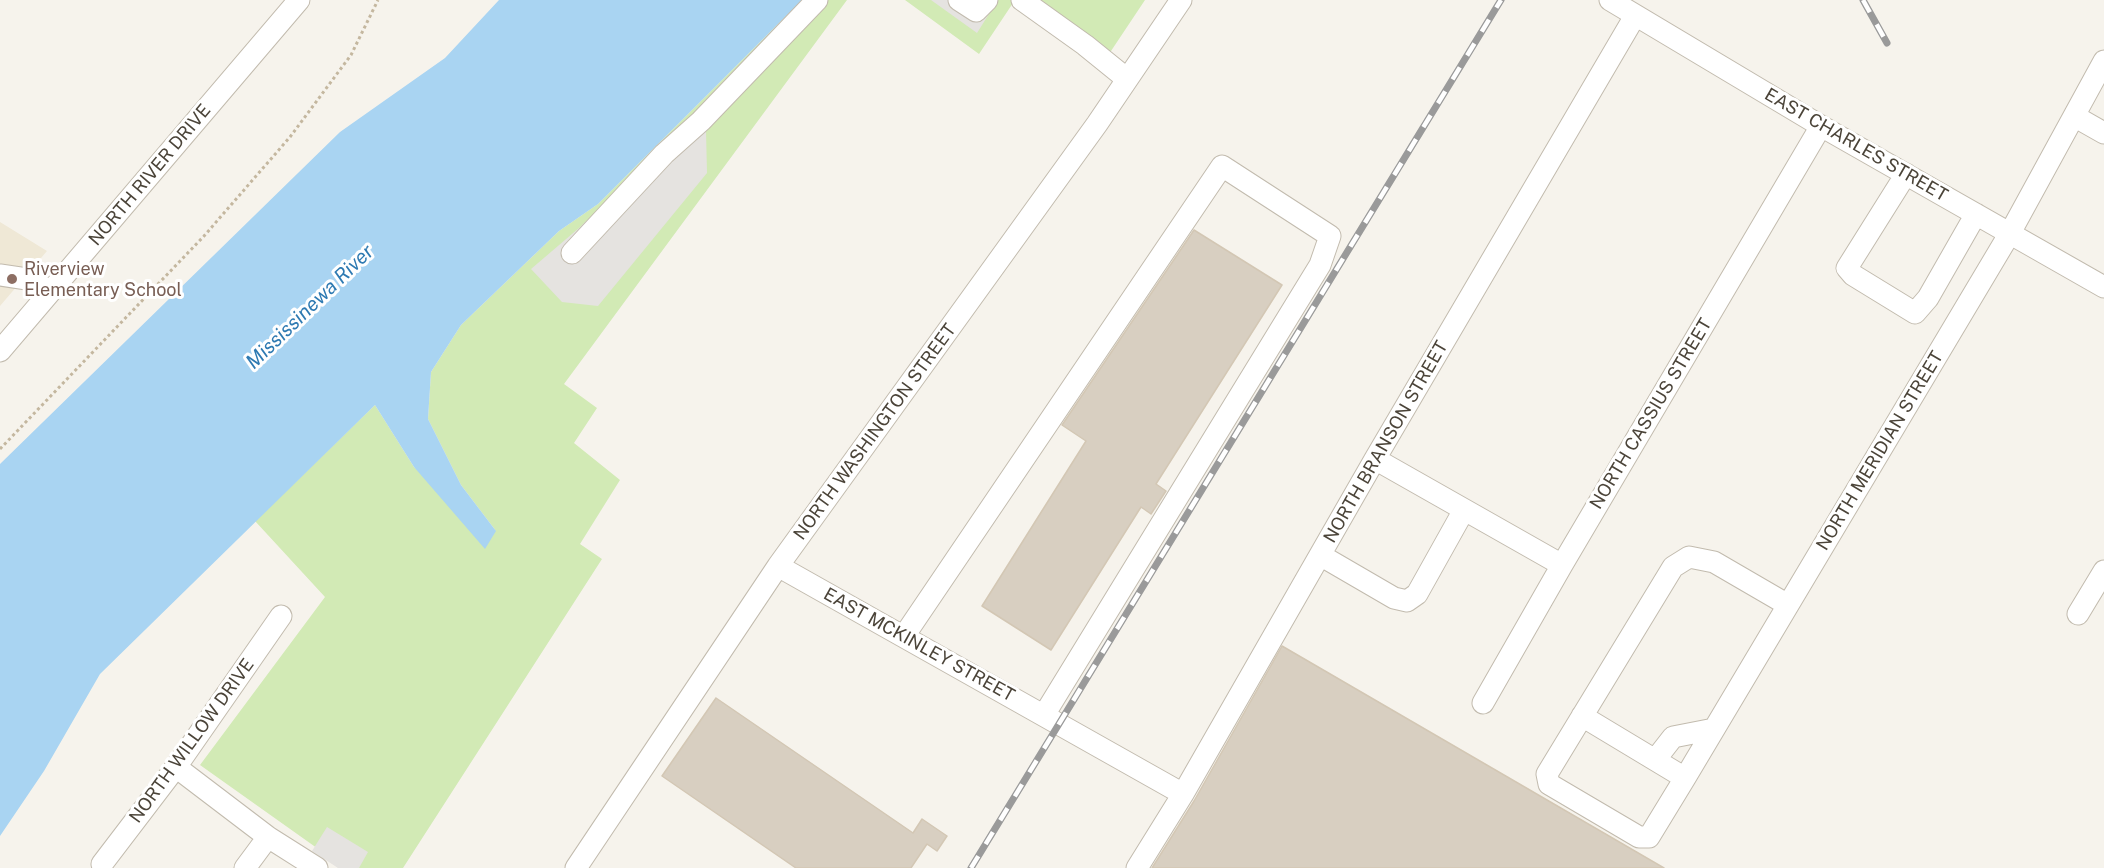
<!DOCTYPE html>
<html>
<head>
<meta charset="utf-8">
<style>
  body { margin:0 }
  canvas { display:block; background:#f6f3ec }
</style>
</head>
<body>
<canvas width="2104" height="868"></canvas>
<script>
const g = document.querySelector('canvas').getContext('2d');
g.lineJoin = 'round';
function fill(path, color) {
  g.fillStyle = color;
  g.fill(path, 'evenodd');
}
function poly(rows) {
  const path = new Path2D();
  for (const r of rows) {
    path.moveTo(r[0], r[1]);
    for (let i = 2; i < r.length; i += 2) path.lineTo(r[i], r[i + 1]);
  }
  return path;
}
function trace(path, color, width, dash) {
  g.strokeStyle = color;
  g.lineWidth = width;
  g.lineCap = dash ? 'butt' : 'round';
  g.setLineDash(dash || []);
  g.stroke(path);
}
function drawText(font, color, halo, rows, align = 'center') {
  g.font = font + ' "Public Sans",sans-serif';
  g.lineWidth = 6;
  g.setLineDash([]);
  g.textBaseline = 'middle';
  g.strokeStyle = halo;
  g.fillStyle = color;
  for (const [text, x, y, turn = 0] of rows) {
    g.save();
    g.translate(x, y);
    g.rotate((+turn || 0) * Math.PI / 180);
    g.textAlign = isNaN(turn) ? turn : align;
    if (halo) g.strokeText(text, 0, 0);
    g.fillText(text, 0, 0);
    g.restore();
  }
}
fill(poly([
  [0,222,47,251,0,306]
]), '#efe8d6');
fill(poly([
  [802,0,847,0,564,384,597,408,574,443,620,480,580,544,602,559,403,868,345,868,200,765,325,597,255,521,375,405,414,467,496,531,461,485,428,419,431,372,461,325,559,231,598,204],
  [905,0,1015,0,979,54],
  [1034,0,1145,0,1109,54]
]), '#d2eab5');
fill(poly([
  [931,0,986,0,994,6,977,33],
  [691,120,706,131,707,173,598,306,562,302,531,269,579,228],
  [327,827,368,852,359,868,338,868,312,851]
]), '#e5e3e0');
fill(poly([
  [499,0,802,0,598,204,559,231,461,325,431,372,428,419,461,485,496,531,485,549,414,467,375,405,100,674,44,771,0,836,0,464,340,132,445,58]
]), '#a9d4f2');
const building = poly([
  [1194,230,1282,285,1156,484,1166,491,1151,514,1141,507,1051,650,982,606,1086,441,1062,425,1194,230],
  [1282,646,1664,868,1152,868,1194,801,1282,646],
  [716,698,913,833,922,819,947,836,937,851,927,844,911,868,796,868,662,776,716,698]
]);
fill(building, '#d8cfc1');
trace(building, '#d3c7b4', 1.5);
const minor = poly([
  [959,0,976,11,987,0],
  [1022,0,1085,45,1127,79],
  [1610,0,1821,126,2104,287],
  [2074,116,2104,133],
  [1906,174,1847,268,1853,275,1915,313,1928,298,1976,214],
  [572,253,664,154,701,121,817,0],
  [0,275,27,279,51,291],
  [0,351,299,0],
  [1375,459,1562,565],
  [1320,555,1394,598,1407,601,1417,594,1464,510],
  [778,566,1183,794],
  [1788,605,1714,562,1689,557,1673,567,1547,774,1549,784,1639,837,1649,837,1685,778,2010,233,2104,61],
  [2078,614,2104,571],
  [904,636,1222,166,1330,236,1320,265,1044,715],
  [1483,703,1562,565,1821,126],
  [1582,716,1685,778],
  [1655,760,1673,737,1714,729],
  [176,767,268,837,317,868],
  [102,864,176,767,281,616],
  [245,868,268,837],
  [576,868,778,566,1097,124,1181,0],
  [1137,868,1183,794,1375,459,1635,16]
]);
trace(minor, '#c2bbae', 23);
trace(poly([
  [0,449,204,236,290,137,351,55,378,0]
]), '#c4b79f', 3, [3, 3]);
trace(minor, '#fff', 21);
const rail = poly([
  [1863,0,1887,43],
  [971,868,1501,0]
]);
trace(rail, '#9a9a9a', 7);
trace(rail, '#fff', 4.5, [14]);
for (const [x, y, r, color] of [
  [12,279,6,"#8d6e63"]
]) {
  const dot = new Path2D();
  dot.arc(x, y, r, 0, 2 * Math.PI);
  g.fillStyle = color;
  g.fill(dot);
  trace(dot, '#fff', 2);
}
drawText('18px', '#4b4439', '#fff', [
  ["EAST CHARLES STREET",1856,145,30],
  ["NORTH RIVER DRIVE",150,175,-50],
  ["NORTH CASSIUS STREET",1651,414,-59],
  ["NORTH WASHINGTON STREET",875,432,-54],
  ["NORTH BRANSON STREET",1386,442,-60],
  ["NORTH MERIDIAN STREET",1880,451,-59],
  ["EAST MCKINLEY STREET",919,645,29],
  ["NORTH WILLOW DRIVE",192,741,-54]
]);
drawText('18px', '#785e54', '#fff', [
  ["Riverview",24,269],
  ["Elementary School",24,290]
], 'left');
drawText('italic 20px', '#2e7ab2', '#fff', [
  ["Mississinewa River",310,307,-44]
]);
</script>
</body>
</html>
